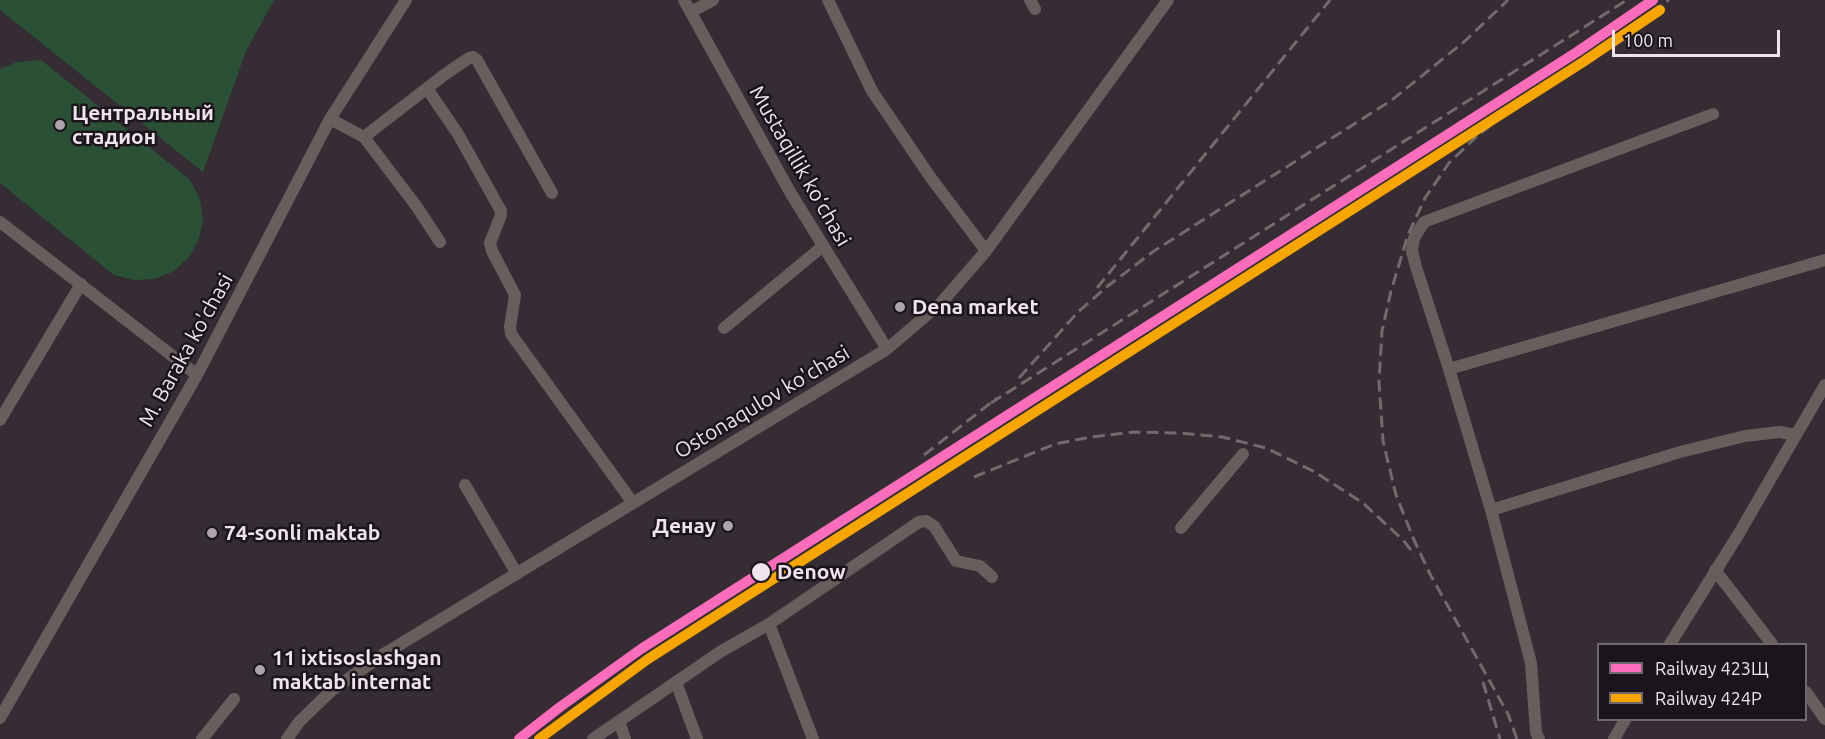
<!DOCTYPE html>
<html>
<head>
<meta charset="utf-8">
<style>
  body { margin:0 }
  #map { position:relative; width:1825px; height:739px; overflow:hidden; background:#352c34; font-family:Ubuntu,sans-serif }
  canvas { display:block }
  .legend { position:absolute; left:1597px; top:643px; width:210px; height:78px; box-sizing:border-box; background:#1b141b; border:2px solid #70676f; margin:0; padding:8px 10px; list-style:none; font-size:18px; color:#efe4ee }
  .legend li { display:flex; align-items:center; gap:12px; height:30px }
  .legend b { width:30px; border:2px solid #70676f }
  .scale { position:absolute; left:1612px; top:30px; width:168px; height:27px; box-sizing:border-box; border:3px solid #efe4ee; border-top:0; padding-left:8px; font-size:18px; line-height:21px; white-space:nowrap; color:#efe4ee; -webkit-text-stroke:4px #1b141b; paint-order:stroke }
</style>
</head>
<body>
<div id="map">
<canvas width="1825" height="739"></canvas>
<ul class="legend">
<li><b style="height:8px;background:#fb6dba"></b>Railway 423Щ</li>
<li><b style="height:8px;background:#f7a600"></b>Railway 424Р</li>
</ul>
<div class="scale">100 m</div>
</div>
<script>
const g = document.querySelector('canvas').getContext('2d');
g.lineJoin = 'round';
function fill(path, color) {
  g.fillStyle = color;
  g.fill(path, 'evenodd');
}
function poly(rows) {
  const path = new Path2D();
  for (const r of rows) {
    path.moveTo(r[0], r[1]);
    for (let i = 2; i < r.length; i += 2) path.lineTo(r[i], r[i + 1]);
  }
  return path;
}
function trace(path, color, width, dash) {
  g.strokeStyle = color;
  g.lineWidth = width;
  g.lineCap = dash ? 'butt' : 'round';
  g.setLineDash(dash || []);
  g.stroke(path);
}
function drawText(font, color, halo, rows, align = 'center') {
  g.font = font + ' Ubuntu,sans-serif';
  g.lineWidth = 5;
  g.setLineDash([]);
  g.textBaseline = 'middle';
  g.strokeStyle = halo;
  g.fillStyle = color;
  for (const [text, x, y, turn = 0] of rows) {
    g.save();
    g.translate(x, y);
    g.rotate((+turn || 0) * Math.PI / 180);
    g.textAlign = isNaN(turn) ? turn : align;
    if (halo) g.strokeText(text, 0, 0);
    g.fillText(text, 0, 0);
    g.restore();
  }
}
fill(poly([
  [0,0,274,0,246,51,203,172,0,10],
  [41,60,190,180,200,199,203,219,199,239,189,257,174,271,155,279,134,280,114,275,0,183,0,69,17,62]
]), '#2a5136');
trace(poly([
  [684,0,790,192,887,349],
  [828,0,872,91,931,178,986,251],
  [1030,0,1035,9],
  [691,12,713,0],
  [428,90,458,134,501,211,501,215,490,243,492,251,515,295,510,327,511,334,633,503],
  [330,119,364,137,417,207,440,242],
  [364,137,444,75,469,58,473,57,477,60,552,193],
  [0,222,197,375],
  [724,328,823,246],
  [1449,369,1825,260],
  [0,420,81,284],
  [465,485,517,574],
  [1491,510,1680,452,1745,436,1780,432,1796,435],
  [1181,528,1243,454],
  [1715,570,1772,644],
  [769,624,813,739],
  [1670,644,1738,535,1825,385],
  [676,682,697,739],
  [1806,692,1825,719],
  [0,718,197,375,330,119,406,0],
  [619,721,625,739],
  [202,739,234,699],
  [287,739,299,722,331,691,384,654,887,349,941,303,986,251,1168,0],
  [593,739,720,652,769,624,919,522,926,521,934,526,956,561,980,566,992,577],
  [1539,739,1536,732,1531,663,1491,510,1449,369,1416,267,1412,251,1414,238,1424,222,1713,114],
  [1614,739,1625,720]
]), '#695e5e', 12);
trace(poly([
  [1517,102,1573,67,1669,0],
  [1097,288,1330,0],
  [1019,378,1078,312,1109,285,1154,251,1392,100,1465,41,1508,0],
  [991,403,1627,0],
  [924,455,997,398],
  [974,477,1055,444,1091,437,1134,432,1179,433,1222,437,1266,448,1313,471,1363,503,1403,540,1415,555],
  [1483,682,1500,739],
  [1517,739,1508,714,1430,574,1414,540,1396,495,1383,441,1379,382,1382,331,1391,291,1408,235,1425,198,1449,163,1476,137,1524,98]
]), '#736a6d', 3, [12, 6]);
trace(poly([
  [519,739,560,707,641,649,1577,52,1653,0]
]), '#fb6dba', 10);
trace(poly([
  [539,739,648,659,1583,62,1660,10]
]), '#f7a600', 10);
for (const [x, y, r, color] of [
  [60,125,6,"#aea4ad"],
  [900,307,6,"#aea4ad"],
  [728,526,6,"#aea4ad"],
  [212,533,6,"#aea4ad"],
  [761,572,10,"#efe4ee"],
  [260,670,6,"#aea4ad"]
]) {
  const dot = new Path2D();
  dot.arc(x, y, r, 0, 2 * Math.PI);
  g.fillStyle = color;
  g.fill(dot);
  trace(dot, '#1b141b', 2);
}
drawText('bold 21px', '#efe4ee', '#1b141b', [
  ["Центральный",72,113],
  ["стадион",72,137],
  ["Dena market",912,307],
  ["Денау",716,526,"right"],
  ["74-sonli maktab",224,533],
  ["11 ixtisoslashgan",272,658],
  ["maktab internat",272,682]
], 'left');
drawText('21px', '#efe4ee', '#1b141b', [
  ["Mustaqillik ko‘chasi",800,166,60],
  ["M. Baraka ko'chasi",186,350,-61],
  ["Ostonaqulov ko'chasi",762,402,-31]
]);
drawText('bold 21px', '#efe4ee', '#1b141b', [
  ["Denow",777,572]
], 'left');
</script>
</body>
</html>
